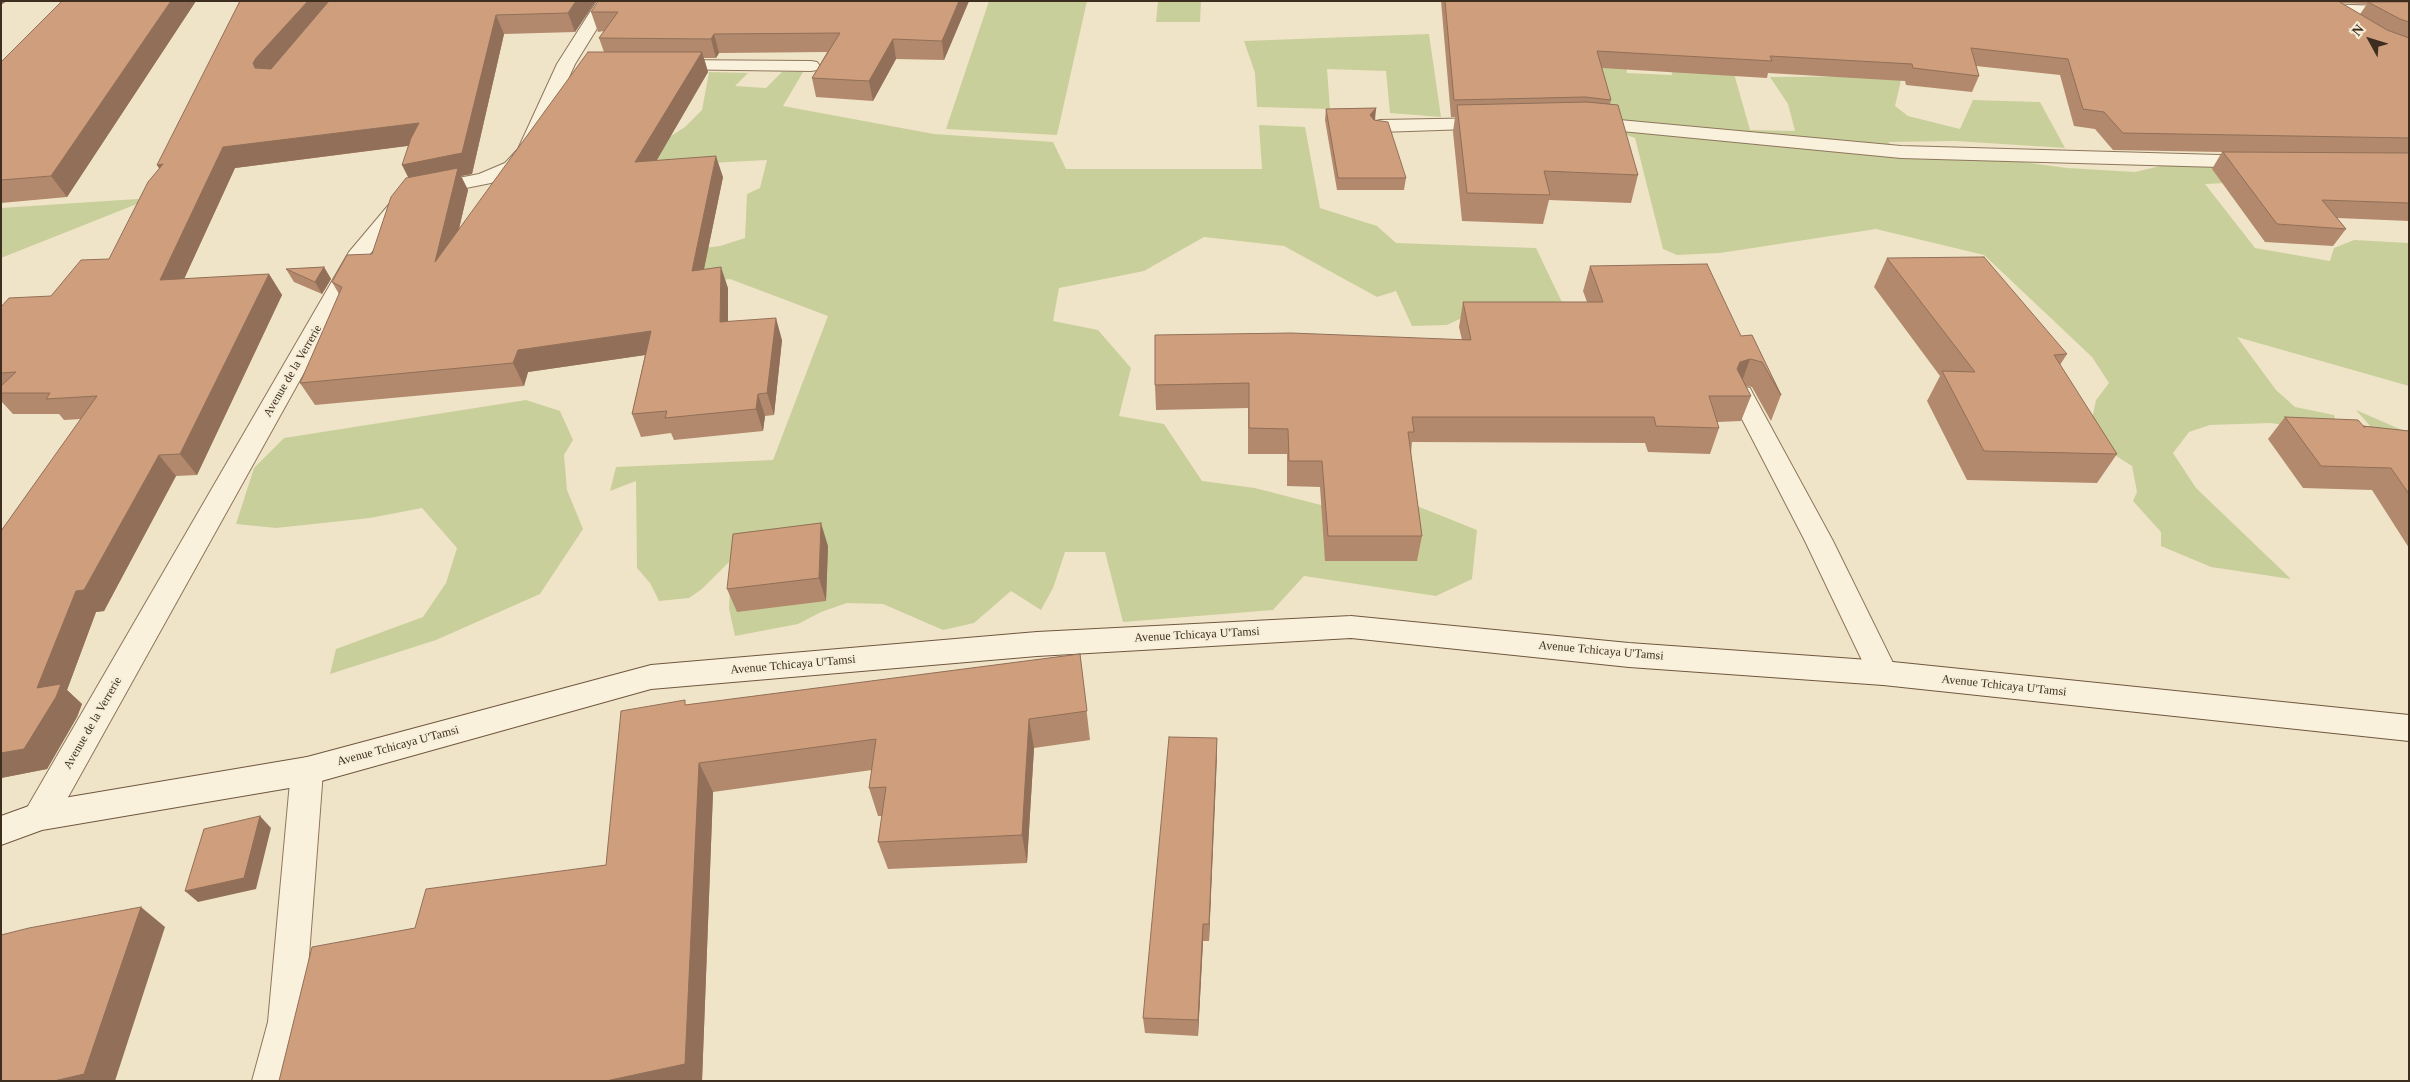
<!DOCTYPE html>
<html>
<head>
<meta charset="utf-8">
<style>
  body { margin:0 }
  #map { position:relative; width:2410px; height:1082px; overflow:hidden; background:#f0e4c8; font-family:Georgia,serif }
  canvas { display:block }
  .frame { position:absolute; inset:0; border:2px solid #3d2e20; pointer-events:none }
  .north { position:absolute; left:2345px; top:15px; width:50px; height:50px; -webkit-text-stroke:4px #f7eed8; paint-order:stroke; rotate:309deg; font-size:14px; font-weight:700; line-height:20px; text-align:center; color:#3d2e20 }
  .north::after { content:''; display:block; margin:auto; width:18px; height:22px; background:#3d2e20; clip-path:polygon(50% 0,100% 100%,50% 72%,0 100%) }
</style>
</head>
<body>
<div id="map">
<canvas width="2410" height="1082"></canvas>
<div class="frame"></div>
<div class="north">N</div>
</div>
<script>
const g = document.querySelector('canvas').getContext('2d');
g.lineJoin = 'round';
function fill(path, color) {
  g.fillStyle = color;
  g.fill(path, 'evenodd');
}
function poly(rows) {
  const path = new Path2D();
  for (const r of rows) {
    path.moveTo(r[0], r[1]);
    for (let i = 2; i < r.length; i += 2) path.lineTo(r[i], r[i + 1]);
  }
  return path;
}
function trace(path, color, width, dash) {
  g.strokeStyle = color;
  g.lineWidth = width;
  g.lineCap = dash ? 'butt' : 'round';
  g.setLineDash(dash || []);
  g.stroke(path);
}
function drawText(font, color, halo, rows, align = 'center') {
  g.font = font + ' Georgia,serif';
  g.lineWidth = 4;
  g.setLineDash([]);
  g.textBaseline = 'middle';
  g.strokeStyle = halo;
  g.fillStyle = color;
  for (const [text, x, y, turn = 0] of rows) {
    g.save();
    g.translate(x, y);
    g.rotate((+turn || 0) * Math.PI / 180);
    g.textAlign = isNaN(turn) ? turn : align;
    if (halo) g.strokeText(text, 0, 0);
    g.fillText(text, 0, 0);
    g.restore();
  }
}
fill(poly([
  [989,1,1087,1,1057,135,946,129],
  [1158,1,1201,1,1200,22,1156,22],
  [1429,34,1441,117,1390,113,1386,71,1327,69,1330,109,1257,107,1255,73,1244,41],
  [1623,45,1627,73,1672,75,1671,67,1733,70,1750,130,1795,131,1788,104,1770,77,1902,76,1895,106,1908,116,1960,129,1973,100,2040,102,2065,148,1955,141,1888,142,1906,158,2007,160,2067,168,2135,172,2160,166,2258,166,2271,181,2205,184,2255,248,2330,261,2334,248,2354,240,2409,243,2409,386,2237,337,2276,390,2295,407,2334,415,2339,434,2271,423,2210,425,2189,432,2173,453,2196,488,2291,579,2211,567,2161,546,2161,532,2133,501,2137,492,2132,466,2088,438,2096,400,2109,383,2092,357,1984,255,1876,229,1720,253,1677,255,1663,249,1635,138,1590,122,1560,109],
  [709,72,748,73,735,86,766,88,782,72,803,72,783,106,934,134,1053,142,1066,169,1262,169,1259,125,1305,127,1320,208,1377,226,1396,243,1536,248,1571,321,1466,316,1447,325,1412,326,1396,291,1377,297,1284,246,1204,237,1144,271,1059,288,1053,321,1098,330,1131,368,1119,416,1164,424,1202,481,1255,488,1321,505,1407,502,1477,530,1472,579,1436,596,1304,576,1273,610,1123,622,1105,552,1065,552,1053,588,1041,610,1011,591,974,623,943,630,883,604,847,603,821,612,798,624,735,636,729,609,731,560,702,589,689,598,659,601,650,583,637,568,636,481,610,491,616,467,773,460,828,316,730,279,582,293,574,265,720,246,745,238,747,194,760,188,767,160,523,173,660,143,685,127,702,110],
  [152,198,1,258,1,208],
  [526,400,560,411,573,440,564,455,567,490,583,529,540,594,436,640,330,674,336,649,423,617,446,583,457,548,422,508,370,518,276,528,236,524,254,468,284,438],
  [2356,410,2409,433,2378,435]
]), '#c9cf9b');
const street = poly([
  [597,1,614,1,575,64,534,155,519,171,491,183,416,198,370,254,52,826,40,830,28,826,24,816,28,806,349,252,402,189,479,174,505,163,518,149,557,64,597,1],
  [2324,4,2409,7,2409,17,2318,13,2315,9,2318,5,2324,4],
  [668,60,811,61,817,62,820,66,817,70,811,71,662,69,659,65,662,61,668,60],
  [1587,117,1901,146,2255,156,2262,158,2265,162,2262,166,2255,168,1901,158,1580,127,1577,123,1580,119,1587,117],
  [1491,118,1498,120,1501,124,1498,128,1380,132,1373,130,1370,126,1373,122,1380,120,1491,118],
  [1741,386,1750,388,1753,394,1833,541,1898,673,1894,681,1883,685,1872,681,1868,673,1805,541,1729,394,1732,388,1741,386],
  [307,757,318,761,323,771,304,1022,290,1081,252,1081,268,1022,291,771,296,761,307,757]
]);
const secondary = poly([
  [1351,616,1629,643,1883,661,2409,715,2409,741,1883,685,1629,667,1351,638,1037,656,651,689,307,785,42,830,1,845,1,816,40,802,307,757,651,665,1037,632,1351,616]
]);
trace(street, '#8d765c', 2);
trace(secondary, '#6f573f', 2);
fill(street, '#faf1dc');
fill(secondary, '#faf1dc');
fill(poly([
  [62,1,196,1,67,197,1,203,1,62],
  [240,1,596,1,575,32,504,34,472,174,461,176,468,190,459,229,604,52,599,38,604,31,598,32,591,12,969,1,944,60,896,59,873,101,816,97,812,78,827,52,719,53,716,58,704,58,708,72,656,161,723,177,704,269,728,288,728,322,782,340,774,415,765,416,763,431,674,440,671,433,641,437,632,414,645,355,528,372,524,386,315,405,300,383,339,294,332,282,372,254,409,178,408,146,235,168,184,279,269,274,282,295,197,475,176,476,104,611,96,612,67,690,82,704,77,717,47,769,1,778,1,531,81,419,64,420,59,414,13,414,1,401,1,307,51,296,109,259,159,169],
  [1441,1,2409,1,2409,221,2337,218,2346,229,2333,246,2265,242,2212,169,2222,152,2113,150,2095,129,2074,126,2060,75,1976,66,1979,76,1972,92,1906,85,1905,81,1768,73,1767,78,1602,68,1611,100,1610,104,1638,175,1631,203,1549,200,1543,224,1462,221,1453,132,1455,117,1451,117],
  [2341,3,2367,4,2360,14],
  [1376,108,1374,120,1406,178,1404,190,1337,190,1325,120,1326,109],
  [1887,258,2067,354,2060,365,2117,454,2097,483,1967,480,1927,401,1940,376,1874,287],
  [1590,266,1741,336,1752,335,1781,395,1771,421,1752,387,1746,386,1751,396,1741,421,1717,422,1719,428,1710,454,1648,452,1645,443,1412,442,1411,454,1422,536,1417,561,1325,561,1320,487,1287,486,1287,454,1248,454,1248,408,1156,410,1155,385,1462,340,1459,327,1463,302,1587,302,1583,291],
  [324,267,331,279,322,294,294,282,286,269],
  [2285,417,2409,431,2409,548,2372,490,2303,488,2268,439],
  [828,546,826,601,737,612,727,589],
  [1080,654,1090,740,1034,748,1027,863,888,869,878,842,882,816,878,816,869,788,872,770,713,792,702,1081,415,928,606,865,687,705],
  [1217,738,1209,941,1203,941,1198,1036,1145,1033,1143,1018]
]), '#b2896c');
fill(poly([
  [1,1,7,1,1,5],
  [171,1,196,1,67,197,51,176],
  [308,1,334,1,267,78,255,68,253,63,256,58],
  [576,1,596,1,575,32,568,13],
  [959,1,969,1,944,60,942,41],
  [496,15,504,34,472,174,461,176,468,190,446,284,435,262,412,185,402,165],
  [714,34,719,53,716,58,711,39],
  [893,39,896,59,873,101,869,81],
  [702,52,708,72,643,184,635,162],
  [1376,108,1375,120,1368,127,1370,115],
  [419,123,429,143,235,168,174,301,160,280,223,147],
  [716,156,723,177,699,293,692,271],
  [163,164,170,186,157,165],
  [324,267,331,279,322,294,315,282],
  [721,267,728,288,728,344,720,322],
  [269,274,282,295,197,475,180,454],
  [776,318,782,340,774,415,767,393],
  [651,331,659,353,528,372,524,386,513,363,518,350],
  [1750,359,1741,384,1730,387,1740,362],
  [758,394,765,416,763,431,756,409],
  [159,455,176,476,104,611,96,612,67,690,82,704,77,717,47,769,1,778,1,753,76,591],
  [821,523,828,546,826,601,819,578],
  [1029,719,1034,748,1027,863,1022,835],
  [1217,738,1217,757,1209,941,1209,924],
  [699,763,713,792,702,1081,606,1081],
  [260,816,271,828,256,889,198,902,185,891],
  [141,907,165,927,115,1081,54,1081],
  [1203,924,1203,941,1198,1036,1198,1020]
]), '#916f58');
const building = poly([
  [62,1,171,1,51,176,1,180,1,62,62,1],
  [240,1,308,1,256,58,253,63,255,68,271,69,329,1,576,1,568,13,496,15,462,153,402,165,411,138,419,123,223,147,160,280,269,274,180,454,159,455,84,590,76,591,37,688,61,684,56,697,24,749,1,753,1,531,97,396,46,399,50,393,1,393,1,386,16,372,1,373,1,307,9,298,51,296,81,260,109,259,148,182,163,164,157,165,240,1],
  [598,1,959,1,942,41,893,39,869,81,812,78,840,33,714,34,711,39,599,38,618,12,591,12,598,1],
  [1445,1,2338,1,2387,30,2409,38,2409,138,2123,133,2104,112,2083,109,2068,59,1971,48,1979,76,1913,68,1912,64,1770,56,1772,61,1597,51,1611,100,1585,97,1454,100,1445,1],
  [2368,2,2409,2,2409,22,2400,19,2368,2],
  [588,52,702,52,635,162,716,156,692,271,721,267,720,322,776,318,767,393,758,394,756,409,665,418,667,411,632,414,651,331,518,350,513,363,300,383,342,287,332,282,347,255,372,254,391,197,406,178,458,168,435,262,588,52],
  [1587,102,1618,105,1638,175,1544,171,1550,195,1467,193,1457,105,1587,102],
  [1376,108,1370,115,1374,120,1388,122,1406,178,1338,178,1326,109,1376,108],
  [2223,152,2409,153,2409,203,2322,200,2346,229,2277,224,2223,152],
  [1984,257,2067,354,2054,355,2117,454,1984,451,1942,371,1975,372,1887,258,1984,257],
  [1707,264,1741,336,1752,335,1781,395,1762,362,1750,359,1740,362,1737,369,1751,396,1709,396,1719,428,1656,426,1654,417,1412,417,1414,432,1408,432,1422,536,1328,536,1322,461,1289,461,1288,429,1249,428,1249,383,1155,385,1155,335,1291,333,1471,340,1463,302,1603,302,1590,266,1707,264],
  [324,267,315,282,286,269,324,267],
  [2285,417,2358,420,2365,428,2363,426,2409,431,2409,494,2391,468,2321,466,2285,417],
  [821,523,819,578,727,589,733,534,821,523],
  [1080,654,1087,711,1029,719,1022,835,878,842,886,787,869,788,876,739,699,763,685,1064,606,1081,279,1081,312,947,415,928,426,889,606,865,621,711,685,700,685,705,1080,654],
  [1169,737,1217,738,1209,924,1203,924,1198,1020,1143,1018,1169,737],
  [260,816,244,878,185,891,204,829,260,816],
  [141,907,84,1074,54,1081,1,1081,1,935,29,928,141,907]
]);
fill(building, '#cf9f7d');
trace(building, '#916f58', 1);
drawText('12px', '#3d2e20', '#f7eed8', [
  ["Avenue de la Verrerie",293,371,-60],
  ["Avenue Tchicaya U'Tamsi",1197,635,-3],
  ["Avenue Tchicaya U'Tamsi",1601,651,5],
  ["Avenue Tchicaya U'Tamsi",793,665,-5],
  ["Avenue Tchicaya U'Tamsi",2004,686,6],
  ["Avenue de la Verrerie",93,723,-60],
  ["Avenue Tchicaya U'Tamsi",398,746,-15]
]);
</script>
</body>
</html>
